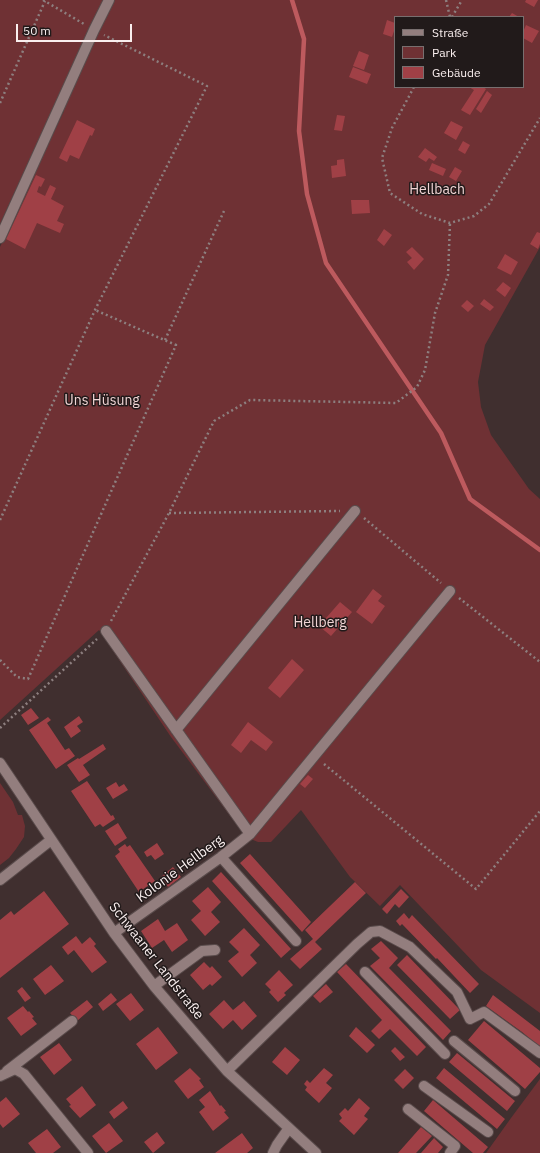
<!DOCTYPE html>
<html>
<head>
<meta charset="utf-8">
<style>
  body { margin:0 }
  #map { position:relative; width:540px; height:1153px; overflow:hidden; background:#402f2f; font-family:"IBM Plex Sans",sans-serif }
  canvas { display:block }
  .legend { position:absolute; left:394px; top:16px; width:130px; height:72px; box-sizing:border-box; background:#211a1a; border:1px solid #786f6f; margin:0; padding:5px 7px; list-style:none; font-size:12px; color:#faefef }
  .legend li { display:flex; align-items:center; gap:8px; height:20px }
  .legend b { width:20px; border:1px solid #786f6f }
  .scale { position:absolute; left:16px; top:24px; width:116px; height:18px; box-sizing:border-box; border:2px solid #faefef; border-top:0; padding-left:5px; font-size:12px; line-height:14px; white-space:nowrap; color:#faefef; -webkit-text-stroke:3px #211a1a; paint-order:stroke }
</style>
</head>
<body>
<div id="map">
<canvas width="540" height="1153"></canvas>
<ul class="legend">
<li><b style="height:5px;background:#937e7e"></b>Straße</li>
<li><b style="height:11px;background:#6f3134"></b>Park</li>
<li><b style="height:11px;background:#a04046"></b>Gebäude</li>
</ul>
<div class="scale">50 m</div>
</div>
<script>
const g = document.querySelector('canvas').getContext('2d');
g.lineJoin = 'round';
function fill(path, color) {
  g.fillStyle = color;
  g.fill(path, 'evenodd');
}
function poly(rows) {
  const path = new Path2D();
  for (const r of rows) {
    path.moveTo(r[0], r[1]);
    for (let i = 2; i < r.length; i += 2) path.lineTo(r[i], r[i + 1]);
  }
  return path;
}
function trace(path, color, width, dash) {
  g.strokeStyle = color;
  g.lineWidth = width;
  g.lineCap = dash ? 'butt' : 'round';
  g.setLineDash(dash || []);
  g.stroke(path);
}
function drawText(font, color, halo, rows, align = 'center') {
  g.font = font + ' "IBM Plex Sans",sans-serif';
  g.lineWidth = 3;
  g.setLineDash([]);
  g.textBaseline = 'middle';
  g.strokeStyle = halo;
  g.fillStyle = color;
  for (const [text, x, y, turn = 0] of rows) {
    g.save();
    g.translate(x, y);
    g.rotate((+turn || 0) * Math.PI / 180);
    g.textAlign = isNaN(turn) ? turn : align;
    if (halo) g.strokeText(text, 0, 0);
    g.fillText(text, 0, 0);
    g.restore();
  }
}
fill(poly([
  [0,0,540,0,540,247,485,345,478,382,481,407,491,435,529,489,540,499,540,1013,481,970,400,885,380,906,350,877,301,810,271,842,258,842,246,837,171,737,99,630,0,720,0,247,64,111,54,106,0,224],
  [395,17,523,17,523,87,395,87],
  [0,783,13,802,18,815,22,815,25,826,24,837,16,849,9,858,0,865],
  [540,1079,540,1153,486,1153,511,1118]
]), '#6f3134');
trace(poly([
  [292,0,304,39,299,131,307,194,326,263,441,433,470,499,540,550]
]), '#bd5a5e', 4.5);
fill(poly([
  [526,0,538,0,534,7,525,2],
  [512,13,519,17,509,17],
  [387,20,395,23,395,28,392,37,383,34],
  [526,25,539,31,532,43,523,38,523,32],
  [359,51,369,55,364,70,353,66],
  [353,67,371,74,367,84,349,77],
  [469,87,483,87,486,89,470,115,461,110,474,90],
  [487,91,492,95,481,113,476,109],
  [337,115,345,116,342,131,334,130],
  [77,120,95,129,92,136,90,135,79,159,70,155,67,162,59,158],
  [451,121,463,127,456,140,444,133],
  [463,141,470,145,465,154,458,150],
  [425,148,437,157,434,161,429,158,426,162,418,157],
  [344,159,346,176,332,178,331,166,337,165,337,160],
  [432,163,446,169,443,176,429,170],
  [455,167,462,171,456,181,449,177],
  [36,175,45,179,41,187,39,186,37,192,45,196,50,185,56,188,51,199,64,206,57,221,64,224,60,233,37,223,25,249,6,239],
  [351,200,369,200,370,213,352,214],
  [384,229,392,235,384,246,377,240],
  [537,232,540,233,540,244,538,249,530,244],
  [412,247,424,259,414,270,407,262,412,258,406,252],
  [505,254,518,262,511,275,497,268],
  [503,282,511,288,505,297,496,290],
  [484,299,494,307,490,311,480,304],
  [467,300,474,306,468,312,461,306],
  [373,589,382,596,378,601,385,606,372,624,356,612],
  [340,602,352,612,331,636,319,626],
  [292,659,304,670,280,698,268,688],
  [31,708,39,718,28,725,21,715],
  [79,716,83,722,77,726,81,731,71,738,64,727],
  [48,717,51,720,47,723,65,750,69,748,75,756,56,769,29,730],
  [248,722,273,742,266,751,251,740,241,753,231,745],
  [103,744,106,749,83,765,90,775,79,782,67,765,78,758,79,759],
  [308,775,313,779,305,788,300,784],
  [87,781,111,816,113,815,115,819,103,827,100,824,95,827,71,791],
  [116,782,119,787,124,784,128,790,113,799,106,788],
  [118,823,127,838,115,846,105,831],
  [157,843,164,854,155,860,151,855,147,857,144,852],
  [125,844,127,847,130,845,155,881,139,892,115,856,120,852,118,849],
  [250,854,311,922,302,932,240,863],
  [173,867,181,877,168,887,161,877],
  [221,872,291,949,281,958,212,881],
  [355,882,366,893,315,942,322,949,300,969,290,959,313,939,305,930],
  [208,887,221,902,211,912,220,922,205,936,191,920,201,911,192,901],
  [401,889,409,897,399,908,395,904,387,914,382,909],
  [44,891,69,924,0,978,0,920,11,911,14,915],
  [404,913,409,919,412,915,479,984,470,993,437,958,436,959,402,924,400,926,396,921],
  [158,919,165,931,177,923,188,940,172,952,164,940,152,948,141,931],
  [244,928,260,945,250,955,257,963,242,977,228,961,239,952,229,942],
  [76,936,82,944,90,937,96,944,94,946,107,962,92,973,74,950,68,955,62,947],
  [381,941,398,958,389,968,451,1031,443,1040,370,966,380,958,371,949],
  [407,955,460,1010,450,1019,397,965],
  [204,962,210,968,212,966,222,977,212,986,210,984,203,990,190,975],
  [346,964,426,1047,417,1056,390,1029,379,1039,371,1031,382,1020,337,972],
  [51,965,64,981,45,995,33,979],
  [279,970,293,985,284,993,286,995,278,1002,269,992,271,990,265,984],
  [326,984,333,992,320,1003,313,996],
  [22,987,31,998,25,1002,17,991],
  [111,993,117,1000,103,1011,98,1004],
  [131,993,144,1010,130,1021,116,1004],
  [493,995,540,1031,540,1047,522,1032,486,1006],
  [87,1000,93,1007,77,1021,70,1013],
  [224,1000,233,1010,244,1001,257,1016,242,1030,233,1020,223,1029,209,1014],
  [23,1006,28,1012,29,1011,34,1017,32,1018,37,1024,21,1036,7,1018],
  [484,1021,540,1068,540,1072,525,1089,468,1040],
  [158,1027,178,1053,156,1070,136,1044],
  [356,1027,375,1045,367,1053,349,1036],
  [59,1043,72,1060,54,1075,40,1057],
  [285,1047,300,1060,287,1075,272,1062],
  [395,1047,405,1057,400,1061,391,1051],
  [457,1053,515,1101,507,1111,449,1062],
  [190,1068,201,1079,199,1080,204,1087,188,1099,174,1081],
  [324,1068,333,1075,326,1083,332,1088,319,1103,305,1090,307,1087,304,1084,307,1080,310,1083],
  [444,1068,505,1119,497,1129,436,1078],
  [405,1069,414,1078,403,1089,394,1080],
  [82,1086,96,1105,80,1118,69,1106,71,1105,66,1099],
  [210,1091,220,1106,221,1105,226,1111,224,1112,229,1118,213,1131,199,1112,205,1107,199,1100],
  [6,1097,20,1114,3,1128,0,1124,0,1102],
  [359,1098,370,1108,364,1116,368,1119,354,1135,339,1121,342,1118,339,1114,345,1108,348,1111],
  [433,1100,488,1147,483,1153,473,1153,424,1111],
  [123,1101,128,1108,114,1119,109,1112],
  [109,1123,123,1141,106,1153,92,1136],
  [421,1127,432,1136,416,1153,398,1153],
  [47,1129,61,1147,53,1153,36,1153,28,1143],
  [157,1132,165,1143,153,1153,144,1142],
  [242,1133,253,1148,247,1153,215,1153],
  [434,1138,443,1147,438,1153,421,1153]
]), '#a04046');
const minor = poly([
  [0,238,94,30,109,0],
  [106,631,250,834],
  [176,730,355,511],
  [0,763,114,933,154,986,227,1071,316,1153],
  [221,857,296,941],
  [0,880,51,840],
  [114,933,221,857,250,834,450,591],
  [365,972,445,1054],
  [154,986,202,951,215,950],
  [454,1041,515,1091],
  [7,1071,72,1021],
  [227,1071,357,944,371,932,380,931,410,947,457,992,470,1019,484,1012,540,1053],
  [0,1076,15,1069,24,1074,88,1153],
  [424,1086,488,1132],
  [408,1109,455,1146,450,1153],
  [273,1153,277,1145,289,1128]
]);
trace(minor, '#594b4b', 12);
trace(poly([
  [43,0,84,24],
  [446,0,450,17],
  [452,17,462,0],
  [414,87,392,128,382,158,390,193,422,214,450,223,474,216,489,204,540,118],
  [0,103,45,1],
  [165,340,224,211],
  [169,513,340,511],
  [364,518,441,583],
  [0,520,95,310,207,86,104,35],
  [459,598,540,662],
  [111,621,169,513,214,421,250,400,396,403,417,387,425,370,435,313,448,275,450,223],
  [0,660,17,677,28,679,176,345,95,310],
  [0,728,97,639],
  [324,764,476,889,540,811]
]), '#8d7f7f', 2.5, [2, 3]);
trace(minor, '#937e7e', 10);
drawText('14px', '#f1d4d4', '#211a1a', [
  ["Hellbach",437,190],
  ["Uns Hüsung",102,401],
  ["Hellberg",320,623]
]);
drawText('14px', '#faefef', '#211a1a', [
  ["Kolonie Hellberg",180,869,-36],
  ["Schwaaner Landstraße",156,961,52]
]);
</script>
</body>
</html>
